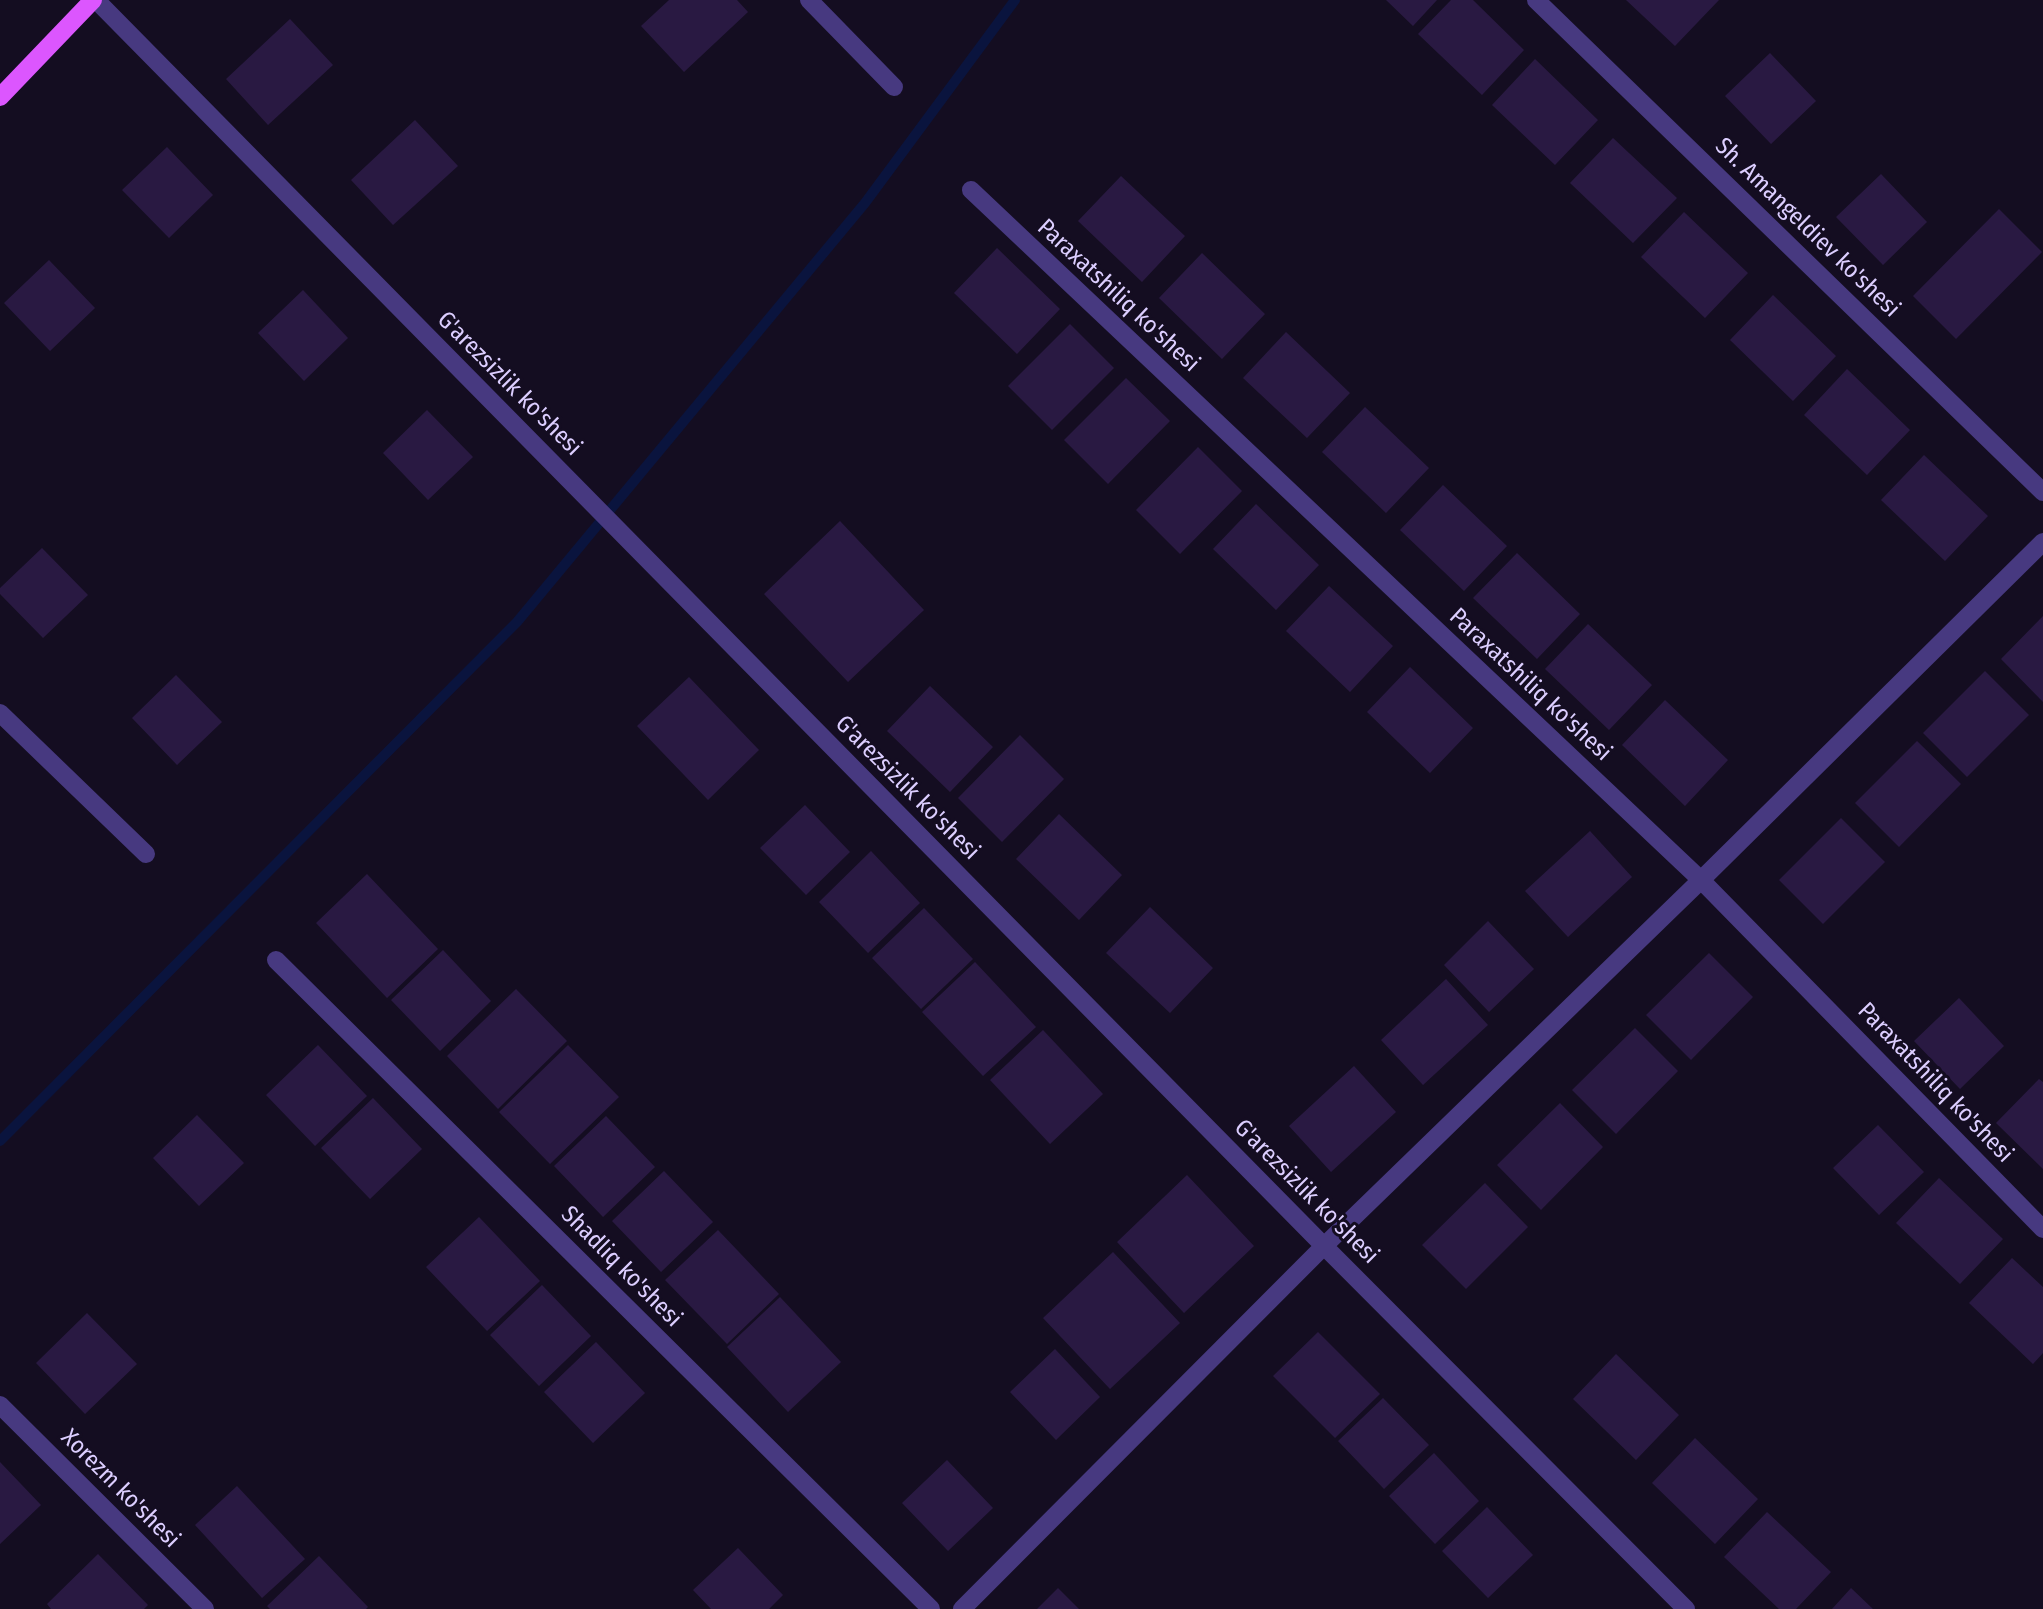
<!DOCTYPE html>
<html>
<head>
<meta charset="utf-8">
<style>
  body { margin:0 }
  canvas { display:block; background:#140d21 }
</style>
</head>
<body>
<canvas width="2043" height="1609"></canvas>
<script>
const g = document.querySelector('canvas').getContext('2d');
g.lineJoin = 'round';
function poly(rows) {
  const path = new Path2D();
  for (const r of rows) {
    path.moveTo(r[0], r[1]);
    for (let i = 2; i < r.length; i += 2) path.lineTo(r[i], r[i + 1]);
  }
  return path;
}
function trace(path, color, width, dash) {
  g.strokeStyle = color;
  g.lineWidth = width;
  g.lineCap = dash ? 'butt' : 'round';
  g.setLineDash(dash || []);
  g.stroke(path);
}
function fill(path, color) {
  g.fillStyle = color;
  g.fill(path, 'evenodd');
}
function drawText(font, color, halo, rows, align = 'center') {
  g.font = font + ' "Fira Sans Condensed",sans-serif';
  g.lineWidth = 6;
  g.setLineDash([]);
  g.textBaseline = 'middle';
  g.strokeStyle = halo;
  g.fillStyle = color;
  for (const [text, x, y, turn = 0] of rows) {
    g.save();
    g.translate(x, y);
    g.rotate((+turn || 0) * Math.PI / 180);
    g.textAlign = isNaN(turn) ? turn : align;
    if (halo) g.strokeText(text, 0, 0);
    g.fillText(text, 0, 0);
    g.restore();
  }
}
trace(poly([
  [0,1141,517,622,865,203,1015,0]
]), '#0a143e', 10);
fill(poly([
  [669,0,737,0,748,12,684,72,641,26],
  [1386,0,1437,0,1413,26],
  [1451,0,1473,0,1524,50,1482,95,1418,34],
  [1626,0,1719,0,1675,46],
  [290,19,333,65,268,125,226,79],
  [1770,53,1816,101,1771,144,1725,96],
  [1535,59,1598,120,1555,165,1492,105],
  [415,120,458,166,393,225,351,180],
  [1613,138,1677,198,1633,243,1570,183],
  [167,147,213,195,169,238,122,190],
  [1881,174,1927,222,1883,265,1836,217],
  [1121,176,1185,236,1142,282,1078,221],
  [1999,209,2042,252,1956,339,1913,296],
  [1684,212,1748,273,1705,318,1641,257],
  [997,248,1060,309,1017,354,954,293],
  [1202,253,1265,314,1222,359,1159,298],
  [49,260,95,308,50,351,4,303],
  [303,290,348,338,304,381,258,333],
  [1773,295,1836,356,1793,401,1730,340],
  [1070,324,1114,368,1052,430,1008,386],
  [1286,332,1350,393,1307,438,1243,378],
  [1847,369,1910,430,1867,475,1804,415],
  [1126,378,1170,421,1108,484,1064,440],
  [1365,407,1429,468,1386,513,1322,452],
  [427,410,473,457,428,500,383,453],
  [1198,447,1242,491,1180,554,1136,510],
  [1924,455,1988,516,1945,561,1881,500],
  [1443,485,1507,546,1464,591,1400,530],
  [1256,504,1319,565,1276,610,1213,549],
  [840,521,924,610,848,682,764,594],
  [42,548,88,595,43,638,0,594,0,588],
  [1517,553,1580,614,1537,659,1473,598],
  [1329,586,1393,646,1350,692,1286,631],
  [2043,616,2043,702,2001,659],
  [1588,624,1652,685,1609,730,1545,669],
  [1410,667,1473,728,1430,773,1367,712],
  [1985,671,2029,715,1967,777,1923,733],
  [176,675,222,722,177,765,132,718],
  [689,677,759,750,708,800,637,726],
  [930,686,993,747,950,792,887,731],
  [1665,700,1728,760,1685,806,1622,745],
  [1020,735,1064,779,1002,842,958,798],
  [1917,741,1961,784,1899,847,1855,803],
  [805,805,850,852,806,895,760,848],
  [1059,814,1122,875,1079,920,1016,859],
  [1841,818,1885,862,1823,924,1779,880],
  [1590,831,1632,877,1568,937,1525,891],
  [871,851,920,903,868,953,819,902],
  [367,874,438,949,387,998,316,923],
  [1150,907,1213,968,1170,1013,1106,953],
  [924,908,973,959,921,1009,872,958],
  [1488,921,1534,969,1489,1012,1444,965],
  [443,950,491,1001,440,1051,391,1000],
  [1709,953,1753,997,1691,1060,1646,1015],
  [975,962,1036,1027,983,1076,922,1012],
  [1446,979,1488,1025,1423,1085,1381,1040],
  [516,989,567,1041,498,1109,447,1056],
  [1959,998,2004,1046,1960,1089,1914,1041],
  [1635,1028,1678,1071,1616,1134,1572,1090],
  [1043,1030,1103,1094,1050,1144,990,1080],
  [318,1045,367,1096,315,1146,266,1095],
  [568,1045,619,1097,550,1164,499,1112],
  [1354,1066,1396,1112,1331,1172,1289,1126],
  [2039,1079,2043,1082,2043,1169,1996,1123],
  [373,1098,422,1149,370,1199,321,1148],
  [1560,1103,1603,1147,1541,1210,1497,1165],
  [197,1115,244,1163,199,1206,153,1158],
  [606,1116,655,1167,603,1217,554,1166],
  [1878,1125,1924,1172,1879,1215,1833,1168],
  [664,1171,713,1222,661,1272,612,1221],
  [1187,1175,1254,1246,1184,1313,1117,1242],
  [1939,1178,2003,1239,1960,1284,1896,1223],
  [1485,1183,1528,1227,1466,1289,1422,1245],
  [479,1217,540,1281,487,1331,426,1267],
  [718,1230,779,1294,727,1344,665,1280],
  [1113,1252,1180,1323,1110,1389,1043,1318],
  [2012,1258,2043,1287,2043,1353,2033,1364,1969,1303],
  [542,1285,591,1336,539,1386,490,1335],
  [780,1297,841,1362,788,1412,727,1347],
  [87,1313,137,1364,85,1414,36,1363],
  [1318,1332,1380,1394,1335,1438,1273,1376],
  [596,1342,645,1393,593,1443,544,1392],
  [1055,1349,1100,1397,1056,1440,1010,1392],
  [1616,1354,1679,1415,1636,1460,1573,1399],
  [1383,1398,1429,1445,1384,1489,1338,1441],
  [1695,1438,1758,1499,1715,1544,1652,1483],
  [1434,1453,1479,1501,1435,1544,1389,1496],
  [947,1460,993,1508,948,1551,902,1503],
  [0,1462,41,1505,0,1544],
  [237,1486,305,1559,262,1598,195,1525],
  [1487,1507,1533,1555,1488,1598,1442,1551],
  [1767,1512,1831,1572,1796,1609,1779,1609,1724,1557],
  [738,1548,783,1595,769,1609,711,1609,693,1590],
  [98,1554,148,1605,144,1609,51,1609,47,1604],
  [319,1556,368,1607,366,1609,270,1609,267,1606],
  [1058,1588,1079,1609,1037,1609],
  [1851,1588,1873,1609,1832,1609]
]), '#291942');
trace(poly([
  [96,0,1324,1246,1686,1609],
  [809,0,894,87],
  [1536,0,2043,492],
  [971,190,1701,880,2043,1229],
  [0,713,146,854],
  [276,960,931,1609],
  [0,1405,205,1609],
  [962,1609,1324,1246,1701,880,2043,542]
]), '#473980', 18);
trace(poly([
  [0,97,93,0]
]), '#dc56fe', 18);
drawText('24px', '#dcceff', '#140d21', [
  ["Sh. Amangeldiev ko'shesi",1807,228,44],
  ["Paraxatshiliq ko'shesi",1118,296,43],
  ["G'arezsizlik ko'shesi",509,384,45],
  ["Paraxatshiliq ko'shesi",1530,685,43],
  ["G'arezsizlik ko'shesi",907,788,45],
  ["Paraxatshiliq ko'shesi",1935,1083,46],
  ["G'arezsizlik ko'shesi",1306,1192,45],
  ["Shadliq ko'shesi",621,1267,45],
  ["Xorezm ko'shesi",120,1489,45]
]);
</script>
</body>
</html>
